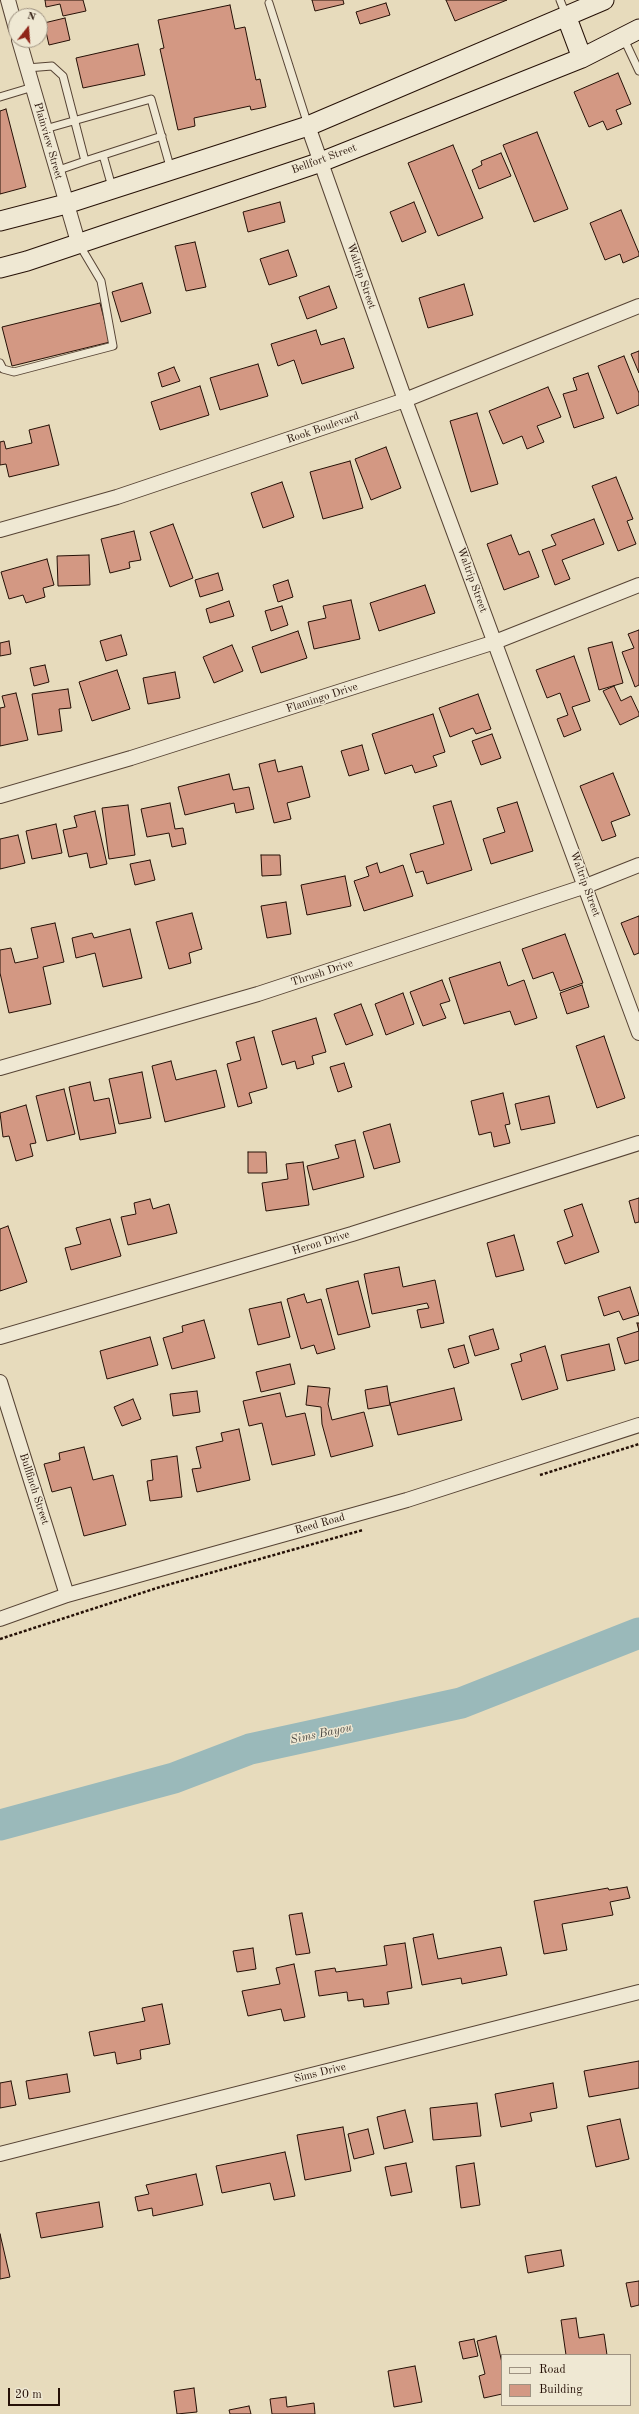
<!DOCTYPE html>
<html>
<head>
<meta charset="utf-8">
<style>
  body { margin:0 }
  #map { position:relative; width:639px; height:2414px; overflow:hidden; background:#e7dbbc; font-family:"Old Standard TT",serif }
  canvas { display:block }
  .legend { position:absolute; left:501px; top:2354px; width:130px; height:52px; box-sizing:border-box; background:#efe8d3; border:1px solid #9e9281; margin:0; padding:5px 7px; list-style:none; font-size:12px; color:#251006 }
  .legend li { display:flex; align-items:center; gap:8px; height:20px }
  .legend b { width:20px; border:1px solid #9e9281 }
  .north { position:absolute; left:8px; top:8px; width:40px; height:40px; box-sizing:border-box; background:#efe8d3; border:1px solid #9e9281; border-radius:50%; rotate:17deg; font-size:11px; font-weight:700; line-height:16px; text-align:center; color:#251006 }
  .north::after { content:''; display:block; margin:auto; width:14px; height:18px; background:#8f2418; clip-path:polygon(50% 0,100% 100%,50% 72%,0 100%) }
  .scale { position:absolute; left:8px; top:2388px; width:52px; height:18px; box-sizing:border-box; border:2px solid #251006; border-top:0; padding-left:5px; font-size:12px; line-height:14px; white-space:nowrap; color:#251006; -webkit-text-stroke:3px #efe8d3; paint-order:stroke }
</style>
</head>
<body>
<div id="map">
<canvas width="639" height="2414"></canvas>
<ul class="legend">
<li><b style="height:5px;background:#efe8d3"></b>Road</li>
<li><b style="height:11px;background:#d39883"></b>Building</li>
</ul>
<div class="north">N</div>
<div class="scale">20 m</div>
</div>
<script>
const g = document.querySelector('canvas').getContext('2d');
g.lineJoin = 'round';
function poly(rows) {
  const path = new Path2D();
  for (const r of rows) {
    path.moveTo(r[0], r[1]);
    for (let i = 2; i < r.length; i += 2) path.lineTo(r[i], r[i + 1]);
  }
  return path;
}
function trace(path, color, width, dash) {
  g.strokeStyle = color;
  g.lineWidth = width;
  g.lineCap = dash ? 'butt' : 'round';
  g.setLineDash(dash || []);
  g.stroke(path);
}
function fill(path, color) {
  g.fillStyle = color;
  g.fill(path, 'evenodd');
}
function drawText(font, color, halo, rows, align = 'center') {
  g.font = font + ' "Old Standard TT",serif';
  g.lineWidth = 3;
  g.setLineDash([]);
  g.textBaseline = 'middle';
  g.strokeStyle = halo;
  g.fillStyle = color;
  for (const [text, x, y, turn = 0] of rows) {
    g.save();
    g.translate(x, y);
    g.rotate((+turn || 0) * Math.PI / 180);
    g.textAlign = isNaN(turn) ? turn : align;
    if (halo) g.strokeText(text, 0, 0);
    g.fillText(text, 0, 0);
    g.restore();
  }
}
trace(poly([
  [0,1825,174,1778,250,1749,461,1703,639,1633]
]), '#9ab9ba', 31);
const building = poly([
  [45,0,83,0,86,11,63,16,60,4,46,7,45,0],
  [312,0,343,0,344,4,315,11,312,0],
  [446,0,507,0,455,21,446,0],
  [386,3,390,15,360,24,356,12,386,3],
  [230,5,235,29,245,27,256,80,260,79,266,107,251,110,250,106,194,118,195,126,178,130,160,49,164,48,158,20,230,5],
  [65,18,70,40,49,45,44,23,65,18],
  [138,44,145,75,83,88,76,58,138,44],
  [618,73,631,104,616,110,622,124,607,130,603,121,589,127,574,92,618,73],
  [6,109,26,187,0,194,0,111,6,109],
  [537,132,568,209,534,222,503,145,537,132],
  [453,145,483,218,438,236,408,163,453,145],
  [501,153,511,176,479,189,472,170,482,165,481,161,501,153],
  [280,202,285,222,248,232,243,212,280,202],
  [414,202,426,232,402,242,390,212,414,202],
  [621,210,639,253,639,256,623,263,620,254,605,260,590,223,621,210],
  [195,242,206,287,186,291,175,246,195,242],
  [288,250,297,276,269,285,260,259,288,250],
  [142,283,151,313,121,322,112,292,142,283],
  [464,284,473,315,428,328,419,298,464,284],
  [329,286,337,308,307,319,299,297,329,286],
  [100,303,110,342,12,366,2,327,100,303],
  [316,330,321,345,344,338,354,368,302,384,294,360,278,366,271,344,316,330],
  [639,351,639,373,631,354,639,351],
  [624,356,639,393,639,405,617,414,598,366,624,356],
  [258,364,268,396,220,410,210,378,258,364],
  [174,367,180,381,162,387,158,373,174,367],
  [588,373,604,418,574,428,563,394,577,390,573,378,588,373],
  [200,386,209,415,160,430,151,402,200,386],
  [548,387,561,417,537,426,544,442,527,449,522,436,503,444,489,411,548,387],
  [477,413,498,484,471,492,450,421,477,413],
  [49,425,59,465,9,477,6,464,0,465,0,442,4,441,6,449,32,443,29,430,49,425],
  [386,447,401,488,371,500,355,459,386,447],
  [350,461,363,508,323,519,310,472,350,461],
  [616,477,633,519,627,521,636,544,618,551,592,486,616,477],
  [282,482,294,517,263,528,251,493,282,482],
  [594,519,604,544,562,560,570,579,555,585,542,550,556,545,551,535,594,519],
  [173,524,193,578,170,587,150,532,173,524],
  [134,531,141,560,129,562,130,568,110,573,101,539,134,531],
  [511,535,519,555,529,551,539,577,504,590,487,544,511,535],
  [89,555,90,585,58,586,57,556,89,555],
  [47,559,54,585,43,588,45,597,26,603,23,595,9,599,1,572,47,559],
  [218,573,223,590,200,597,195,580,218,573],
  [288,580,293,597,278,602,273,585,288,580],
  [425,585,435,613,379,631,370,603,425,585],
  [351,600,360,639,314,649,308,622,326,618,323,606,351,600],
  [229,601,234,616,210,623,206,609,229,601],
  [282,606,288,625,271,631,265,611,282,606],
  [639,630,639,685,635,687,622,652,634,648,628,634,639,630],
  [298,631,307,658,261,673,252,647,298,631],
  [121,635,127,655,106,661,100,641,121,635],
  [9,641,11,654,0,656,0,643,9,641],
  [612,642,623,683,599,690,588,648,612,642],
  [232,645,243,671,214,683,203,657,232,645],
  [574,656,590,701,572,707,581,730,564,737,557,719,568,715,560,693,547,698,536,670,574,656],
  [45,665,49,682,34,686,30,668,45,665],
  [117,670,130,709,92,721,79,682,117,670],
  [175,672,180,698,148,704,143,678,175,672],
  [614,686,621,701,631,696,639,713,639,716,620,725,603,691,614,686],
  [68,689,71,708,59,709,62,731,38,735,32,694,68,689],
  [16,693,28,740,0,746,0,708,5,707,2,696,16,693],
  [478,694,491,729,476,734,473,728,450,737,439,708,478,694],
  [433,714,445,752,433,756,437,766,415,773,412,765,385,774,372,734,433,714],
  [492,734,501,758,481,765,472,741,492,734],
  [362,745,369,770,349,776,341,751,362,745],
  [275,760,278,772,302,766,310,797,287,803,291,819,274,823,259,764,275,760],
  [613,773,630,815,611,822,616,836,602,841,580,786,613,773],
  [229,774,233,790,249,787,254,809,236,813,234,803,185,815,178,787,229,774],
  [451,801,472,870,427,884,423,871,416,873,410,854,444,844,433,806,451,801],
  [517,802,533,851,491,864,483,839,505,832,497,808,517,802],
  [170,803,175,829,183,828,186,844,172,847,169,833,147,837,141,809,170,803],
  [128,805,135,855,109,859,102,808,128,805],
  [95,811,107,864,90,868,87,853,69,857,63,830,77,827,74,816,95,811],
  [56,824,62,853,32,859,26,831,56,824],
  [18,835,25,863,0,869,0,839,18,835],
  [261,855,280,855,281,875,262,876,261,855],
  [150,860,155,880,135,885,130,864,150,860],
  [377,863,380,873,403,865,413,896,364,911,354,881,369,876,366,867,377,863],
  [345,876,351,906,307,915,301,885,345,876],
  [286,902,291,934,267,938,261,906,286,902],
  [192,913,202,949,189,953,191,963,169,969,156,922,192,913],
  [639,916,639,953,634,955,621,923,639,916],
  [55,923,64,962,43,967,51,1004,9,1013,0,973,0,950,11,948,15,963,38,958,31,928,55,923],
  [130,929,142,978,103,987,95,953,76,958,72,938,92,933,94,938,130,929],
  [565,934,583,983,560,991,553,972,533,979,522,949,565,934],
  [500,962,508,986,524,980,537,1018,515,1025,510,1011,464,1024,449,978,500,962],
  [442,980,450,1001,440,1004,446,1018,423,1026,410,992,442,980],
  [582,985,589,1007,567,1014,560,993,582,985],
  [403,993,414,1024,386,1035,375,1004,403,993],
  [361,1004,373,1035,346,1045,334,1014,361,1004],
  [316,1018,326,1052,312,1056,314,1064,297,1069,295,1061,282,1065,272,1031,316,1018],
  [604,1036,625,1098,597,1108,576,1046,604,1036],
  [254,1037,267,1088,249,1093,252,1103,238,1107,227,1064,241,1060,236,1042,254,1037],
  [171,1061,176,1080,216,1070,225,1107,165,1122,152,1066,171,1061],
  [344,1063,352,1087,338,1092,330,1067,344,1063],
  [142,1072,151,1118,119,1124,109,1079,142,1072],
  [90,1082,94,1101,109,1098,116,1133,80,1140,69,1087,90,1082],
  [64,1089,75,1134,47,1141,36,1096,64,1089],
  [503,1093,510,1124,505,1125,510,1143,494,1147,491,1132,479,1135,471,1101,503,1093],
  [549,1096,555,1123,521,1130,515,1104,549,1096],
  [26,1105,36,1143,30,1144,33,1156,16,1161,9,1136,3,1137,0,1113,26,1105],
  [390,1124,400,1162,374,1169,363,1132,390,1124],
  [355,1140,364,1177,313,1190,307,1166,339,1158,335,1145,355,1140],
  [248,1152,266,1152,267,1173,248,1173,248,1152],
  [303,1162,309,1205,266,1211,262,1183,288,1179,286,1164,303,1162],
  [639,1198,639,1222,635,1223,629,1201,639,1198],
  [150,1199,153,1209,169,1204,177,1233,128,1245,121,1217,136,1214,134,1203,150,1199],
  [582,1204,599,1252,565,1264,557,1242,573,1236,564,1210,582,1204],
  [110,1219,121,1256,71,1270,65,1248,81,1244,76,1228,110,1219],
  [8,1226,27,1282,0,1291,0,1229,8,1226],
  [514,1235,524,1270,496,1277,487,1243,514,1235],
  [399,1267,403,1287,435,1280,444,1323,421,1328,417,1310,429,1308,427,1303,372,1314,364,1274,399,1267],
  [358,1281,370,1327,338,1335,326,1289,358,1281],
  [630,1287,639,1315,623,1320,619,1311,604,1316,598,1297,630,1287],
  [304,1294,307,1303,321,1299,335,1349,317,1354,314,1345,301,1349,287,1299,304,1294],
  [281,1302,290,1337,258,1345,249,1309,281,1302],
  [204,1320,215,1358,172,1369,163,1338,183,1332,182,1326,204,1320],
  [637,1323,639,1323,639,1360,625,1364,617,1338,639,1331,637,1323],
  [493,1329,499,1349,475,1356,469,1336,493,1329],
  [150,1337,158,1365,107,1379,100,1351,150,1337],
  [609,1344,615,1370,567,1381,561,1355,609,1344],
  [464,1345,469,1363,454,1368,448,1349,464,1345],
  [545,1346,558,1389,522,1400,511,1364,522,1361,520,1354,545,1346],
  [290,1364,295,1384,261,1392,256,1372,290,1364],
  [308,1386,330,1388,328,1404,332,1420,364,1412,373,1446,331,1457,322,1424,321,1407,306,1405,308,1386],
  [387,1386,390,1405,368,1409,365,1390,387,1386],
  [454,1388,462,1420,398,1435,390,1403,454,1388],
  [197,1391,200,1412,173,1416,170,1394,197,1391],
  [280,1393,286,1417,305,1413,315,1455,272,1465,262,1423,249,1426,243,1401,280,1393],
  [133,1399,141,1419,122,1426,114,1407,133,1399],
  [239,1429,250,1480,197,1492,192,1469,201,1468,196,1447,223,1441,221,1433,239,1429],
  [84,1447,93,1480,113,1475,126,1525,84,1536,71,1487,52,1492,44,1464,60,1460,59,1453,84,1447],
  [177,1456,182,1497,150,1501,147,1481,153,1480,151,1460,177,1456],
  [627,1887,630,1898,610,1902,613,1915,562,1924,567,1950,544,1954,534,1901,608,1888,609,1890,627,1887],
  [302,1913,310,1953,296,1955,289,1915,302,1913],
  [433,1934,438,1959,501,1947,507,1975,462,1984,461,1978,422,1985,413,1938,433,1934],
  [405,1943,412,1988,387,1992,389,2004,364,2007,363,1999,348,2001,347,1992,319,1996,315,1971,335,1968,336,1972,387,1965,384,1946,405,1943],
  [253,1948,256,1969,237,1972,233,1951,253,1948],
  [294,1964,305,2017,284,2021,281,2009,248,2016,242,1991,280,1984,276,1968,294,1964],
  [162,2004,170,2044,140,2050,141,2059,117,2064,115,2052,94,2056,89,2032,145,2021,142,2008,162,2004],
  [639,2061,639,2088,589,2097,584,2071,639,2061],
  [67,2074,70,2092,29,2099,26,2081,67,2074],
  [11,2081,16,2105,0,2108,0,2083,11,2081],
  [553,2083,557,2108,530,2113,532,2121,501,2127,495,2094,553,2083],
  [477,2103,481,2136,433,2140,430,2108,477,2103],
  [405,2110,413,2142,384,2149,377,2117,405,2110],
  [620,2119,629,2159,596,2167,587,2126,620,2119],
  [343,2127,351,2171,305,2180,297,2135,343,2127],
  [368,2129,374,2154,354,2159,348,2134,368,2129],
  [285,2152,295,2196,274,2200,270,2183,222,2193,216,2166,285,2152],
  [406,2163,412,2192,391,2196,385,2167,406,2163],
  [474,2163,480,2205,461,2208,456,2166,474,2163],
  [196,2174,203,2205,153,2216,152,2208,138,2211,135,2197,149,2194,146,2185,196,2174],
  [99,2202,103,2227,41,2238,36,2213,99,2202],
  [0,2234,10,2277,0,2279,0,2234],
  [561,2250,564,2266,528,2273,525,2256,561,2250],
  [639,2281,639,2305,631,2307,626,2283,639,2281],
  [576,2318,579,2338,604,2334,607,2355,566,2355,561,2320,576,2318],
  [496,2336,502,2363,502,2394,484,2398,479,2376,485,2374,477,2341,496,2336],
  [474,2339,478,2356,463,2359,459,2342,474,2339],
  [415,2366,422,2402,394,2407,388,2371,415,2366],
  [194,2388,197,2412,177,2414,174,2391,194,2388],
  [286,2397,287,2407,314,2403,315,2414,272,2414,270,2399,286,2397],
  [249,2406,251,2414,230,2414,229,2410,249,2406]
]);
fill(building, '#d39883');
trace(building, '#251006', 1);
const service = poly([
  [560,0,566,15],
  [269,3,308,125],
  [623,37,639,71],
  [27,68,52,66,63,76,85,161,162,136],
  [0,97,33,87],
  [45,129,151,99,171,170],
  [103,155,112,187],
  [56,171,85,161],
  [0,363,3,369,14,372,113,346,101,281,79,244]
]);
const minor = poly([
  [8,0,16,29],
  [19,40,78,242],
  [308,126,405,400,639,1033],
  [0,530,117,497,405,400,639,306],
  [0,796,131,758,495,642,639,585],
  [0,1068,258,994,586,886,639,865],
  [0,1337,352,1234,639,1143],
  [0,1382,67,1595],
  [0,1619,67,1595,407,1500,639,1425],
  [0,2154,639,1992]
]);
const secondary = poly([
  [567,18,582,58],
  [0,221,66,204,308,126,604,0],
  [0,268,27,261,321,162,582,58,639,29]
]);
trace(service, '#564334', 9);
trace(minor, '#564334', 16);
trace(secondary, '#251006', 21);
trace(poly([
  [540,1475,639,1444],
  [0,1639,160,1587,363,1530]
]), '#251006', 2.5, [3, 2]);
trace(service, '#efe8d3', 7);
trace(minor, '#efe8d3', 14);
trace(secondary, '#efe8d3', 19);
drawText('11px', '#251006', '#efe8d3', [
  ["Plainview Street",48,141,74],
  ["Bellfort Street",324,159,-20],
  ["Waltrip Street",361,276,71],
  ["Rook Boulevard",323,428,-19],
  ["Waltrip Street",472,580,70],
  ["Flamingo Drive",322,698,-18],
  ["Waltrip Street",585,884,70],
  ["Thrush Drive",322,973,-18],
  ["Heron Drive",321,1243,-17],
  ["Bullfinch Street",34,1489,72],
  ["Reed Road",320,1524,-16],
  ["Sims Drive",320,2073,-14]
]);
drawText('italic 12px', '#4e4b45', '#efe8d3', [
  ["Sims Bayou",321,1734,-12]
]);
</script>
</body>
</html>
